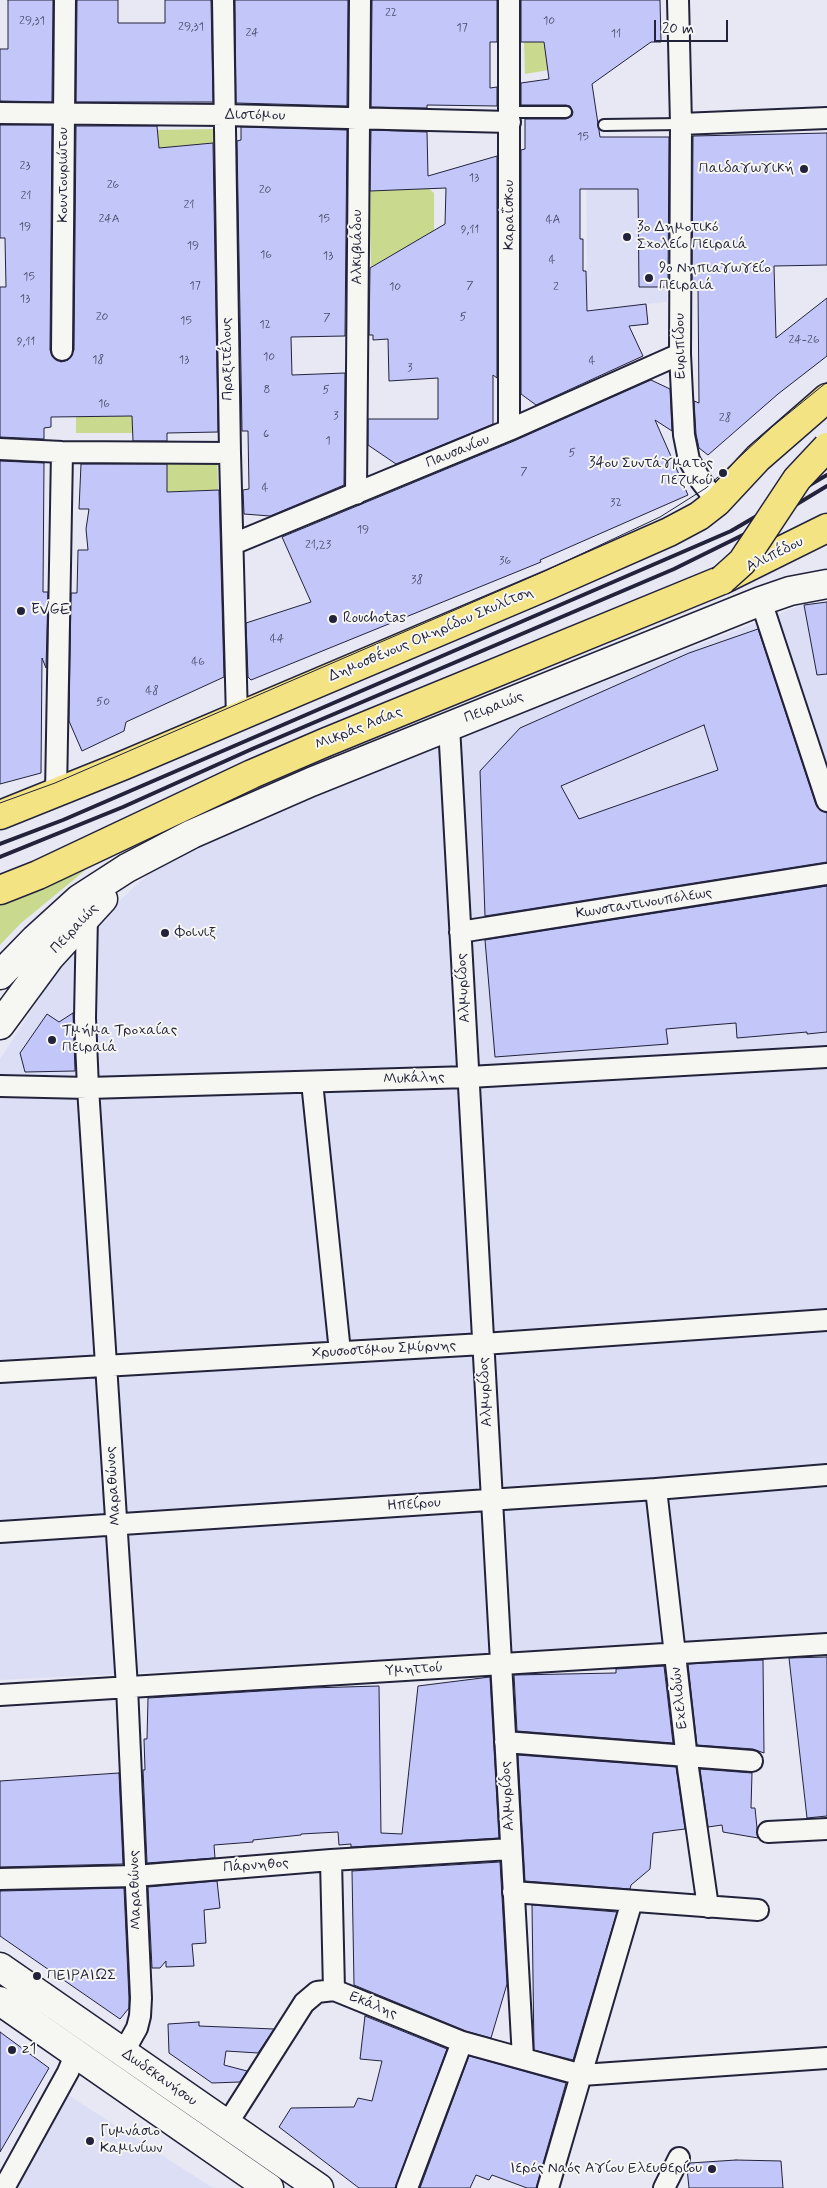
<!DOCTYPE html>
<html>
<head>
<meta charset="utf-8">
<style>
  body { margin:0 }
  #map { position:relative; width:827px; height:2188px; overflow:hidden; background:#e7e8f4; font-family:Mynerve,sans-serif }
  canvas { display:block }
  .scale { position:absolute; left:654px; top:20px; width:74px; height:22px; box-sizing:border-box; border:2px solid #22223b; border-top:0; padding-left:6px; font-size:15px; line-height:18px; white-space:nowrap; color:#22223b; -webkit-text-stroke:4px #f6f6f2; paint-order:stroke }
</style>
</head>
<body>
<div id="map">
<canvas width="827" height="2188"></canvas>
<div class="scale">20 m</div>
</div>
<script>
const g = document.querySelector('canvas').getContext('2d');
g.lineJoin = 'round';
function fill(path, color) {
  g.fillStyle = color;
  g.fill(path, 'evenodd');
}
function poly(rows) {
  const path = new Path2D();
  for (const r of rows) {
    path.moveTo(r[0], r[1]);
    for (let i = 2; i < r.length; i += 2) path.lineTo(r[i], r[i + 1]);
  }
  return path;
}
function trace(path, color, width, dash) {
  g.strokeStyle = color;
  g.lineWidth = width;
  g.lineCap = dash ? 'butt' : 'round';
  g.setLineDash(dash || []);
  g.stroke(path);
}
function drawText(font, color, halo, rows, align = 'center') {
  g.font = font + ' Mynerve,sans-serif';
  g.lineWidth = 4;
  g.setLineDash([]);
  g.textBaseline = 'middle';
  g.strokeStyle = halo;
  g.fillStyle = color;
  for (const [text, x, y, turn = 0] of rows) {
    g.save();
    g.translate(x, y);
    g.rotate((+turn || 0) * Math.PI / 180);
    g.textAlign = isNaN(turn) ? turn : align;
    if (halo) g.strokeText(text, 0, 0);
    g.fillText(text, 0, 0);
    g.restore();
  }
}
fill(poly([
  [586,137,667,137,667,302,587,310],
  [827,602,827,1638,0,1680,0,1059,53,977,107,913,133,888,156,868,187,851,235,828,518,715,799,606],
  [65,2093,213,2188,15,2188]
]), '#dcdef6');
fill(poly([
  [574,41,561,68,525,74,524,42],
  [213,129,214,143,159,148,157,130],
  [428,188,434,193,434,231,371,267,369,191],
  [132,416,133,433,76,433,76,417],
  [167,455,217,455,218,490,167,492],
  [100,858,20,924,0,945,0,905]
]), '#c9da8e');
const building = poly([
  [8,0,53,0,52,102,0,101,0,49,8,49,8,0],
  [77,0,118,0,118,23,165,23,165,0,211,0,213,102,76,102,77,0],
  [235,0,348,0,347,106,236,103,235,0],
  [372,0,497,0,497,42,490,42,490,88,497,87,497,106,427,105,427,108,371,107,372,0],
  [521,0,660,0,661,42,651,42,592,84,600,137,669,137,668,287,639,287,638,189,580,189,580,239,583,239,583,271,586,271,587,311,646,304,648,324,629,326,643,356,536,405,521,394,521,150,525,149,525,119,566,119,572,116,573,112,570,106,566,105,521,105,521,83,549,79,544,42,521,42,521,0],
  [0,125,52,125,50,350,52,356,61,362,68,360,74,350,76,126,157,126,159,148,213,143,218,432,167,433,167,441,133,441,132,416,51,417,51,427,44,428,44,439,0,437,0,287,6,287,5,238,0,238,0,125],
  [241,127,347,130,345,336,291,337,292,375,345,373,344,485,270,516,244,514,243,490,249,489,248,431,242,431,237,141,241,140,241,127],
  [371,130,427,132,428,176,497,156,497,378,493,375,493,424,396,464,368,445,368,419,438,419,438,378,389,381,388,339,373,340,373,335,369,335,370,268,445,224,446,188,370,191,371,130],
  [827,133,827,265,774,266,776,338,827,298,827,356,778,394,708,455,699,448,696,434,694,401,699,403,698,287,692,287,693,136,827,133],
  [651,380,670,389,672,431,655,420,688,495,540,560,541,562,251,680,248,677,246,623,311,602,282,537,514,441,651,380],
  [0,461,44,463,43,592,48,592,46,668,42,658,41,773,0,784,0,461],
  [81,464,167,464,167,492,219,490,224,677,126,722,124,731,82,751,69,721,71,593,77,593,78,550,88,550,86,529,89,509,79,509,81,464],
  [827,602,827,674,817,675,804,605,827,602],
  [758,629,816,805,820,810,827,813,827,862,485,916,480,771,520,728,689,653,758,629],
  [704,725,718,770,579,819,561,786,704,725],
  [827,886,827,1032,807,1034,807,1032,737,1038,736,1023,711,1025,666,1029,668,1044,495,1057,485,940,827,886],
  [73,1013,75,1071,25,1072,20,1053,47,1014,59,1022,73,1013],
  [827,1657,827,1816,807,1818,789,1658,827,1657],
  [763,1660,764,1753,753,1749,697,1745,688,1664,763,1660],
  [664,1666,673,1743,517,1731,514,1675,616,1673,616,1669,664,1666],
  [490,1677,499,1838,351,1847,351,1844,339,1845,338,1832,301,1834,301,1835,253,1840,253,1842,214,1845,215,1858,147,1863,143,1770,145,1770,144,1739,147,1739,148,1698,310,1688,379,1686,381,1833,402,1834,418,1686,490,1677],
  [518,1755,676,1767,685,1829,653,1833,650,1869,631,1885,630,1889,525,1881,518,1755],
  [700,1769,752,1773,751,1808,755,1808,758,1838,723,1832,722,1825,708,1827,700,1769],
  [119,1773,123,1864,0,1867,0,1781,119,1773],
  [500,1862,507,1984,491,2038,466,2031,354,1985,352,1871,500,1862],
  [217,1881,220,1908,204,1910,206,1943,192,1944,194,1966,166,1967,166,1961,160,1968,152,1968,148,1887,217,1881],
  [124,1888,129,1998,129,2008,120,2019,0,1936,0,1891,124,1888],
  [532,1905,617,1912,573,2060,534,2050,532,1905],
  [365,2016,447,2049,395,2188,359,2188,279,2127,291,2108,354,2107,358,2098,372,2101,382,2061,360,2059,365,2016],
  [199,2022,199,2026,274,2029,258,2053,226,2051,224,2065,247,2071,240,2082,212,2083,169,2053,168,2024,199,2022],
  [0,2032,49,2068,0,2152,0,2032],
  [469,2056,566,2083,536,2188,527,2188,492,2175,489,2180,476,2175,470,2188,420,2188,469,2056],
  [736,2160,781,2161,783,2188,689,2188,687,2168,690,2163,736,2160]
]);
fill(building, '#c3c6f9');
trace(building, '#22223b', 1);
const lane = poly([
  [510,112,566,112],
  [604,125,681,124]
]);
const street = poly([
  [223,0,230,453,237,718],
  [509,0,509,430],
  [678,0,681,124,680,354,684,435,689,460,701,481,717,502],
  [0,113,225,115,510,122],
  [681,124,827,118],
  [62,350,65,0],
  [0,449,62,452,230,453],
  [356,494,360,0],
  [233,544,509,430,680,354],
  [761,601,827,801],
  [449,726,523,2058],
  [56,793,62,452],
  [87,915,85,1018,88,1088,127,1687,141,1998,140,2016,137,2028,123,2053],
  [460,932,827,874],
  [312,1082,340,1352],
  [0,1086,88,1088,469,1077,827,1057],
  [0,1372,483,1344,827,1320],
  [656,1489,688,1768,708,1907],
  [0,1532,656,1489,827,1475],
  [0,1695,827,1644],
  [505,1742,752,1761],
  [768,1832,827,1829],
  [331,1860,334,1990],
  [0,1879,135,1876,331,1860,511,1849],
  [513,1892,758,1910],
  [227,2124,304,2003,317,1992,334,1990,462,2042,582,2075,827,2058],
  [4,2188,68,2072,76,2053],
  [407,2188,462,2042],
  [548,2188,632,1901],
  [664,2188,679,2158]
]);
const secondary = poly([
  [0,975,35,939,79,899,127,868,192,834,311,782,761,601,790,591,827,584],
  [0,1025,50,957,103,899],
  [0,1967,319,2188],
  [0,2001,269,2188]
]);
const primary = poly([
  [0,815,122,766,551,584,669,532,699,516,717,502,758,458,827,398],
  [0,890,38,875,252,774,324,743,722,580,827,528]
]);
trace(lane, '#22223b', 14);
trace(street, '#22223b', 24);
trace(secondary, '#22223b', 31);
trace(primary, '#22223b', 31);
trace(lane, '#f6f6f2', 10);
trace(street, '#f6f6f2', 20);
trace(secondary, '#f6f6f2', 28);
trace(primary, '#f4e382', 28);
trace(poly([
  [0,803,55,783,545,571,660,517,706,488,773,426,827,382]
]), '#22223b', 1);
trace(poly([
  [0,844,63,820,731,531,827,475],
  [0,857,123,807,252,749,674,569,759,527,827,486]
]), '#22223b', 4);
const primaryBridge = poly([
  [722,580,742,562,797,479,827,447]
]);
trace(primaryBridge, '#22223b', 31, []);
trace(primaryBridge, '#f4e382', 28);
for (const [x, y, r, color] of [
  [804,169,5,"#22223b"],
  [627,237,5,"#22223b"],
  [649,278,5,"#22223b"],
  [723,473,5,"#22223b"],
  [21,611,5,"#22223b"],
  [333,619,5,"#22223b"],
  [165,933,5,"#22223b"],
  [52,1040,5,"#22223b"],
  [37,1976,5,"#22223b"],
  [12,2050,5,"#22223b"],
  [90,2141,5,"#22223b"],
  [712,2169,5,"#22223b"]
]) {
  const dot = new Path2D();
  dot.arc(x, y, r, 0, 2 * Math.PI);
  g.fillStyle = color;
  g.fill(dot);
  trace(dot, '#f6f6f2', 2);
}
drawText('12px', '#4a4b6a', null, [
  ["22",391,13],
  ["29,31",32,21],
  ["10",549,21],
  ["29,31",191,27],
  ["17",462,28],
  ["24",252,33],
  ["11",616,34],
  ["15",583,137],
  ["23",25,166],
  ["13",474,178],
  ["26",113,185],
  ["20",265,190],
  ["21",26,196],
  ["21",189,205],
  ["24A",109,219],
  ["15",324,219],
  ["4Α",553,220],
  ["19",25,227],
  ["9,11",470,230],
  ["19",193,246],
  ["16",266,255],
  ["13",328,256],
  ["4",552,260],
  ["15",29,277],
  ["17",195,286],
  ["7",470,286],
  ["10",395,287],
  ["2",556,287],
  ["13",25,299],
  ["20",102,317],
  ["5",463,317],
  ["7",327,318],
  ["15",186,321],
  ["12",265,325],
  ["24-26",804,340],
  ["9,11",26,342],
  ["10",269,357],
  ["18",98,360],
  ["13",184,360],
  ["4",592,361],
  ["3",410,368],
  ["8",267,390],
  ["5",326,390],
  ["16",104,404],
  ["3",336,416],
  ["28",725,418],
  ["6",266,434],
  ["1",328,441],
  ["5",572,453],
  ["7",524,472],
  ["4",265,488],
  ["32",616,503],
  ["19",363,530],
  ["21,23",318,545],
  ["36",505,561],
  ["38",417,580],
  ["44",277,639],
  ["46",198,662],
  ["48",152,691],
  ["50",103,702]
]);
drawText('15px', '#22223b', '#f6f6f2', [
  ["Διστόμου",255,116,1],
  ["Κουντουριώτου",64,175,-90],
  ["Καραΐσκου",510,215,-90],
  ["Αλκιβιάδου",358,247,-90],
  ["Ευριπίδου",681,346,-91],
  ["Πραξιτέλους",228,359,-91],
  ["Παυσανίου",458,452,-22],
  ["Αλιπέδου",775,555,-26],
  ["Δημοσθένους Ομηρίδου Σκυλίτση",431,635,-23],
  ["Πειραιώς",494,708,-22],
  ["Μικράς Ασίας",359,729,-22],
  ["Κωνσταντινουπόλεως",644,904,-9],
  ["Πειραιώς",75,929,-47],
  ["Αλμυρίδος",464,988,-93],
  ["Μυκάλης",414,1079,-2],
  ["Χρυσοστόμου Σμύρνης",384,1350,-3],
  ["Αλμυρίδος",486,1392,-93],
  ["Μαραθώνος",114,1486,-94],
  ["Ηπείρου",414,1505,-4],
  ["Υμηττού",414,1670,-4],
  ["Εχελιδών",680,1698,-96],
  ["Αλμυρίδος",508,1796,-93],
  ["Πάρνηθος",256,1866,-4],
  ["Μαραθώνος",136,1890,-92],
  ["Εκάλης",373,2006,22],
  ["Δωδεκανήσου",159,2078,35]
]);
drawText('15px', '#22223b', '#f6f6f2', [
  ["Παιδαγωγική",794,169,"right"],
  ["3ο Δημοτικό",637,228],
  ["Σχολείο Πειραιά",637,245],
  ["9o Νηπιαγωγείο",659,269],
  ["Πειραιά",659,286],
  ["34ου Συντάγματος",713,464,"right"],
  ["Πεζικού",713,481,"right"],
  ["EVGE",31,611],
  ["Rouchotas",343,619],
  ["Φοινιξ",175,933],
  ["Τμήμα Τροχαίας",62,1031],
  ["Πειραιά",62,1048],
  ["ΠΕΙΡΑΙΩΣ",47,1976],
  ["z1",22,2050],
  ["Γυμνάσιο",100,2132],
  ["Καμινίων",100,2149],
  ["Ιερός Ναός Αγίου Ελευθερίου",702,2169,"right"]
], 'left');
</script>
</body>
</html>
